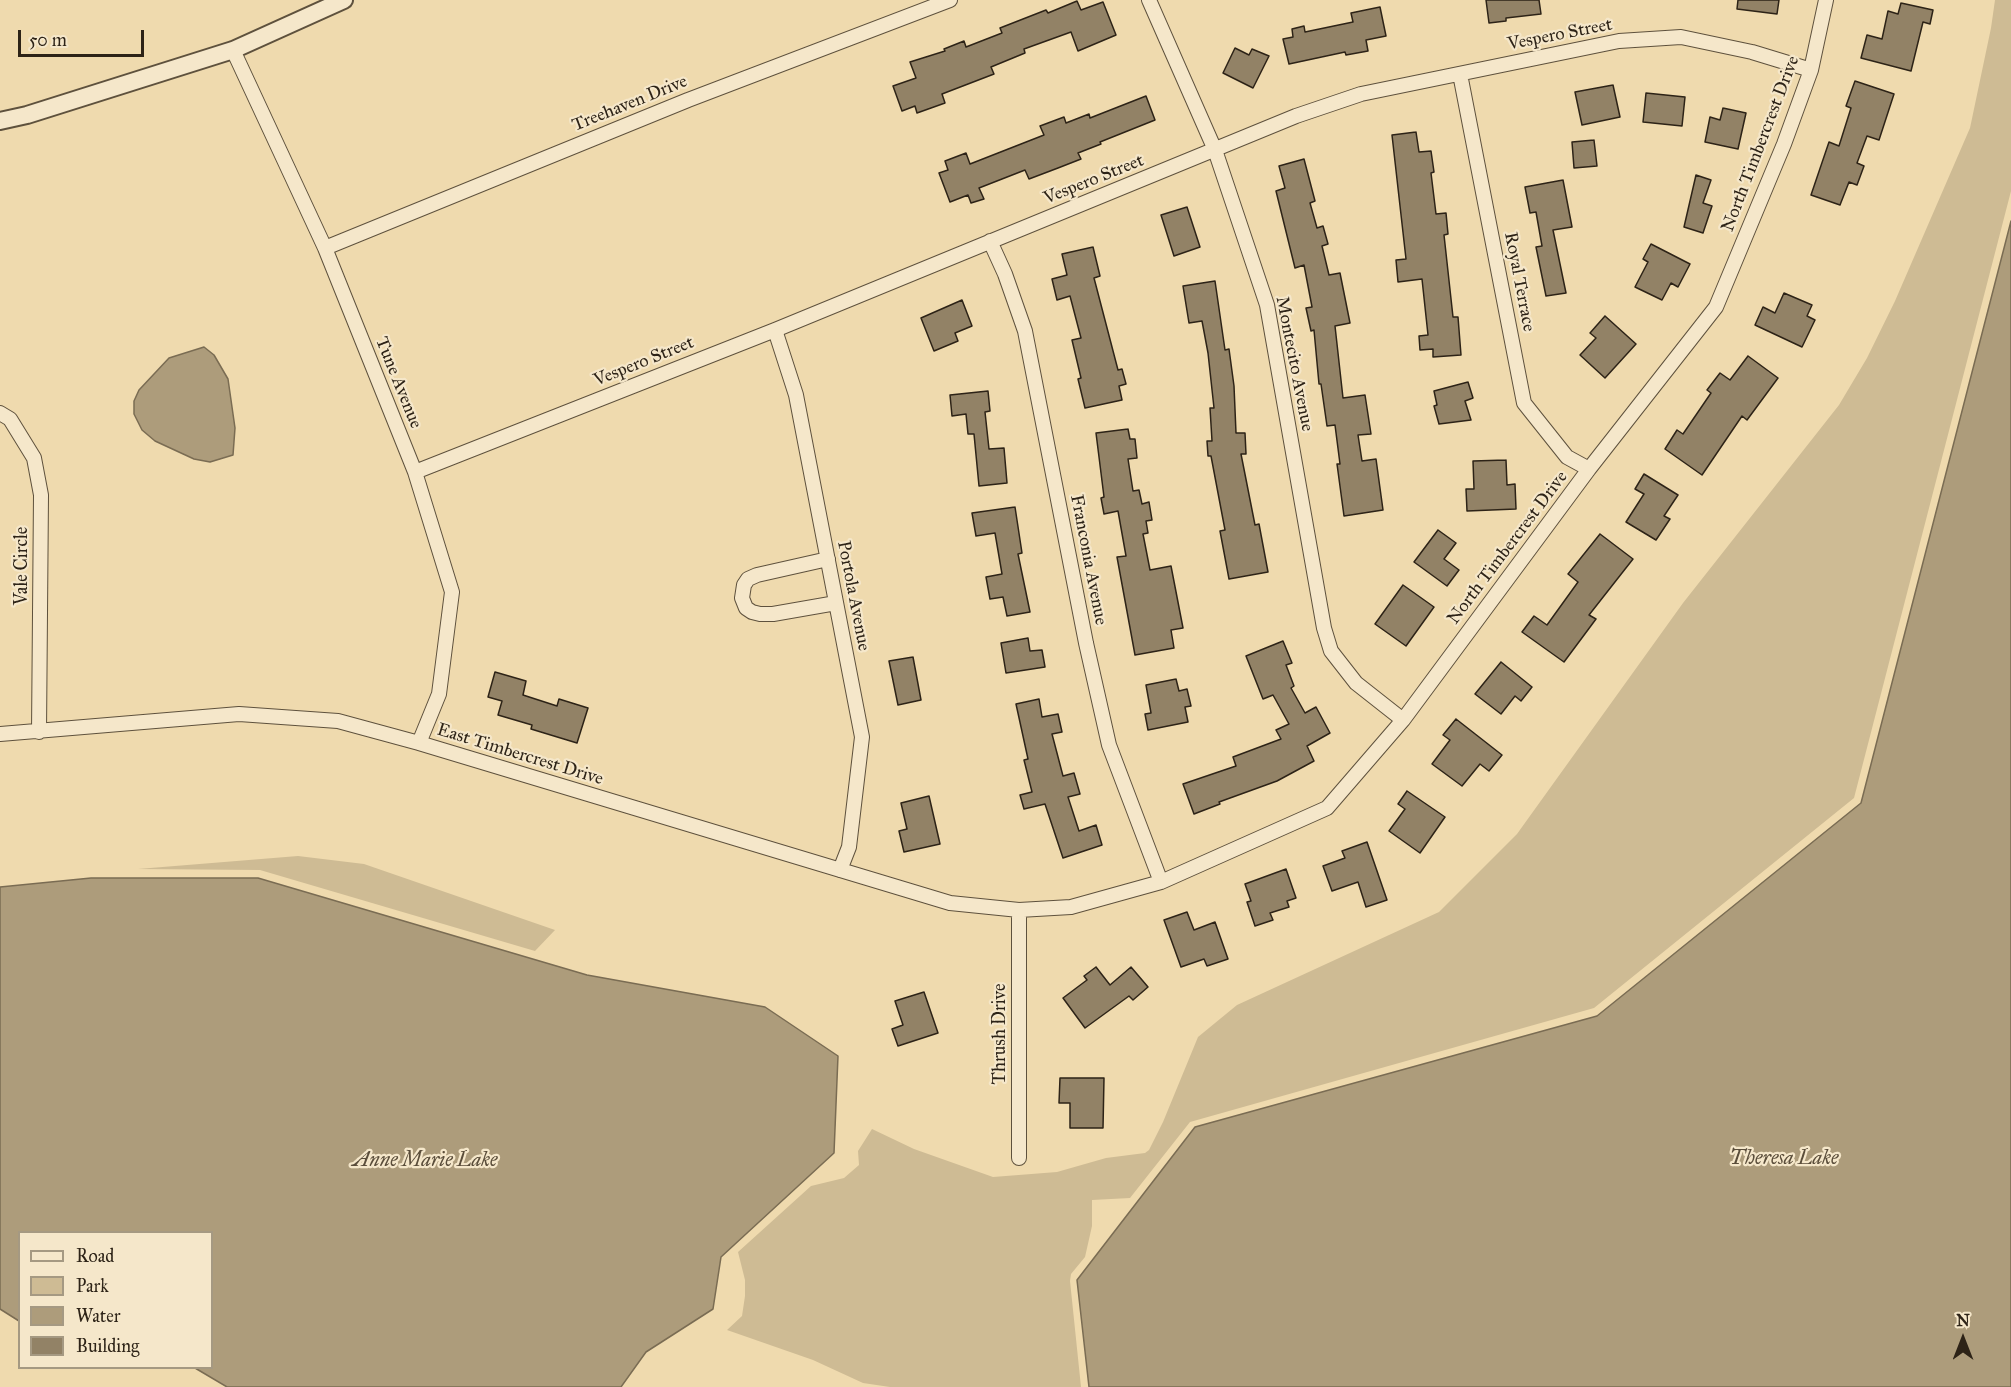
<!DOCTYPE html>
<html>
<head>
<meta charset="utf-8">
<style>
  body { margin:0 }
  #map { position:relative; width:2011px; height:1387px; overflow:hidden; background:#efdaae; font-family:"IM FELL Great Primer",serif }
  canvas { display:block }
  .legend { position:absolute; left:18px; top:1231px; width:195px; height:138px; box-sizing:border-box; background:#f5e7ca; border:2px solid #a59982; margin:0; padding:8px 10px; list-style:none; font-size:18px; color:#2d2317 }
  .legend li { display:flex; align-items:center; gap:12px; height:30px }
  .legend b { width:30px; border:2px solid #a59982 }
  .north { position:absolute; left:1933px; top:1309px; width:60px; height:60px; -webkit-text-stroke:4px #f5e7ca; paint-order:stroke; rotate:0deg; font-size:16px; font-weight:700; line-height:24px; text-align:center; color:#2d2317 }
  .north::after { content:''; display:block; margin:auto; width:21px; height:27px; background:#2d2317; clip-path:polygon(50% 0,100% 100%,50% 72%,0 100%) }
  .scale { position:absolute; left:18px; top:30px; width:126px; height:27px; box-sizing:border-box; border:3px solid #2d2317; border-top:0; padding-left:8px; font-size:18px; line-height:21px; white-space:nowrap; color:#2d2317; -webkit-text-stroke:4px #f5e7ca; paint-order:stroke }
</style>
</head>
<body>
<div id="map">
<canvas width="2011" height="1387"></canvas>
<ul class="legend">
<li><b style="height:8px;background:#f5e7ca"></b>Road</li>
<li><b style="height:16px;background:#cebb94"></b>Park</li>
<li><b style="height:16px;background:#ad9c7b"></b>Water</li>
<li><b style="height:16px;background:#928266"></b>Building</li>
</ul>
<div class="north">N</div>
<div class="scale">50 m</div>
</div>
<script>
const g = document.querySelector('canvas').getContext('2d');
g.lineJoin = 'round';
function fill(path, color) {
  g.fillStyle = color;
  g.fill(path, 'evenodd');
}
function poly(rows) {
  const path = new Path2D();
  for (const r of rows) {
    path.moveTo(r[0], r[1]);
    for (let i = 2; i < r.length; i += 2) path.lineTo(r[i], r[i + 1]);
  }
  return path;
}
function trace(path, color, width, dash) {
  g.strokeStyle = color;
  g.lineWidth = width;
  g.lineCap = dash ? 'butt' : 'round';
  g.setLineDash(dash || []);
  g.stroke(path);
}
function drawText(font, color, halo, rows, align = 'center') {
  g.font = font + ' "IM FELL Great Primer",serif';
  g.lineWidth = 4.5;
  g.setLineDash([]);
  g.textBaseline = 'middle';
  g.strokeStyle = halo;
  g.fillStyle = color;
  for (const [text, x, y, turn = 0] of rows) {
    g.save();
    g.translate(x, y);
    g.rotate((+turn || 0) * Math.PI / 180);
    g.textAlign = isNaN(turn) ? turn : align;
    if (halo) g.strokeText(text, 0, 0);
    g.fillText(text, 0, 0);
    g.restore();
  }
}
fill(poly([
  [1995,0,2011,0,2011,191,1854,798,1594,1008,1190,1122,1130,1198,1092,1200,1092,1226,1085,1257,1071,1274,1070,1281,1081,1387,890,1387,863,1383,813,1360,727,1330,742,1316,745,1296,745,1280,738,1252,811,1186,844,1178,859,1165,858,1151,872,1129,914,1149,993,1177,1057,1172,1106,1158,1145,1153,1149,1150,1163,1122,1198,1037,1237,1005,1439,912,1517,834,1683,603,1839,405,1867,358,1895,301,1970,128,1991,28],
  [298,856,364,864,555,930,535,951,260,870,138,869]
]), '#cebb94');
const water = poly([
  [2011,221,2011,1387,1089,1387,1077,1280,1195,1127,1597,1016,1861,803,2011,221],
  [204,347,214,355,228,379,235,428,233,455,210,462,194,459,155,441,142,430,134,414,134,401,139,390,169,358,204,347],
  [91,878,258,878,587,975,765,1007,838,1056,834,1153,721,1257,713,1309,646,1352,621,1387,227,1387,195,1368,212,1368,212,1232,20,1232,19,1321,0,1309,0,887,91,878]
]);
fill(water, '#ad9c7b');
trace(water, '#7a6c53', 1.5);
const building = poly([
  [1486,0,1539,0,1541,14,1506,18,1506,21,1489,23,1486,0],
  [1738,0,1779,0,1777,14,1737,9,1738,0],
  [1077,1,1081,10,1103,2,1116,35,1078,51,1071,32,1024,49,1025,53,991,67,994,74,942,94,945,103,917,113,915,106,902,111,893,86,916,78,910,62,945,51,944,49,964,41,966,47,1002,33,1000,28,1046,10,1048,13,1077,1],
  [1901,3,1933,10,1930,24,1923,22,1911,71,1861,58,1867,35,1882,39,1888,11,1898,14,1901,3],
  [1380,7,1386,36,1366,40,1368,51,1346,55,1345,52,1289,64,1283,39,1293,37,1292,29,1304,26,1305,32,1353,22,1351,13,1380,7],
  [1235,48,1249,55,1252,49,1269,56,1253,88,1223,73,1235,48],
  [1855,81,1894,94,1879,140,1867,136,1857,163,1864,166,1857,185,1849,182,1840,205,1811,195,1829,142,1839,146,1851,108,1846,106,1855,81],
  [1613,85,1620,117,1582,125,1575,92,1613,85],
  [1646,93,1685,97,1682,126,1643,122,1646,93],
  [1146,96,1155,120,1100,142,1101,144,1078,153,1081,159,1058,168,1029,179,1025,170,979,188,984,199,971,203,968,195,950,202,939,173,948,170,945,161,966,153,970,164,1044,135,1040,126,1064,117,1066,123,1089,114,1090,118,1146,96],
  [1723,108,1746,113,1738,149,1705,142,1710,117,1720,120,1723,108],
  [1416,132,1419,152,1431,151,1434,172,1431,173,1436,214,1446,213,1448,234,1444,235,1453,317,1458,317,1461,355,1433,357,1433,349,1420,350,1419,336,1428,335,1422,279,1398,282,1396,260,1406,259,1392,135,1416,132],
  [1594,140,1597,166,1574,168,1572,142,1594,140],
  [1304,159,1315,201,1310,203,1317,228,1323,226,1328,244,1322,246,1329,275,1340,273,1350,323,1335,326,1343,398,1365,395,1371,434,1358,435,1362,461,1376,459,1383,510,1344,516,1337,464,1340,464,1335,425,1327,426,1321,384,1319,384,1314,330,1311,331,1306,308,1312,307,1304,265,1295,268,1276,191,1285,188,1279,166,1304,159],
  [1696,175,1711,180,1703,203,1712,206,1703,233,1684,227,1696,175],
  [1563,180,1572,227,1553,230,1566,293,1546,296,1536,247,1542,246,1536,212,1530,213,1525,187,1563,180],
  [1187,207,1200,247,1174,256,1161,215,1187,207],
  [1651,244,1690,264,1678,287,1671,283,1662,300,1635,287,1648,262,1643,259,1651,244],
  [1093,247,1100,276,1094,278,1118,370,1122,369,1126,384,1119,386,1122,400,1085,408,1078,379,1081,378,1072,340,1081,338,1070,296,1057,300,1052,279,1067,275,1062,254,1093,247],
  [1215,281,1225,350,1229,349,1234,386,1236,433,1245,433,1246,454,1241,454,1255,525,1259,524,1268,572,1229,579,1220,531,1225,530,1211,456,1208,456,1207,441,1212,441,1210,408,1214,408,1208,353,1202,321,1189,323,1183,286,1215,281],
  [1784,293,1812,305,1807,316,1815,320,1802,347,1755,325,1763,307,1775,313,1784,293],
  [962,300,972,326,955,333,958,341,934,351,921,318,962,300],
  [1605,316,1636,344,1605,378,1580,355,1596,338,1590,333,1605,316],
  [1748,356,1778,378,1747,420,1742,416,1702,475,1665,449,1677,430,1683,434,1711,393,1707,390,1720,373,1730,380,1748,356],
  [1468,382,1473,398,1465,401,1471,420,1439,424,1434,406,1437,405,1434,391,1468,382],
  [988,391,990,411,985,412,989,449,1004,448,1007,483,979,486,974,434,968,434,966,414,952,416,950,395,988,391],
  [1128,429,1130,439,1135,439,1137,458,1128,459,1133,491,1139,490,1142,504,1149,502,1152,520,1146,521,1148,533,1143,534,1150,570,1171,566,1183,628,1171,630,1174,648,1135,655,1117,557,1126,556,1118,511,1104,514,1101,498,1104,497,1096,433,1128,429],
  [1506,460,1507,485,1515,484,1516,509,1467,511,1466,489,1474,489,1473,461,1506,460],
  [1644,474,1678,495,1664,516,1670,519,1656,540,1626,522,1644,494,1635,489,1644,474],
  [1015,507,1022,553,1018,554,1030,612,1007,616,1003,597,990,599,986,577,1002,574,995,533,976,536,972,513,1015,507],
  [1438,530,1456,543,1444,559,1459,570,1447,586,1414,562,1438,530],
  [1600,534,1633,559,1589,615,1596,619,1564,662,1522,632,1534,616,1547,625,1578,582,1568,574,1600,534],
  [1403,585,1434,607,1406,646,1375,624,1403,585],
  [1028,638,1030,651,1042,650,1045,667,1006,673,1001,643,1028,638],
  [1283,641,1292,663,1286,665,1294,686,1291,688,1305,713,1316,707,1330,733,1307,746,1314,761,1277,781,1219,802,1220,804,1194,814,1183,784,1236,766,1233,757,1281,739,1276,730,1289,724,1273,695,1263,699,1246,656,1283,641],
  [913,657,921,700,898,705,889,661,913,657],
  [1501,662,1532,687,1521,701,1515,696,1501,714,1475,694,1501,662],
  [495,672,526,681,523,695,557,706,559,699,588,708,577,743,531,729,532,725,498,715,502,701,488,697,495,672],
  [1176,679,1179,691,1187,689,1191,706,1185,707,1188,722,1148,730,1145,714,1151,713,1146,685,1176,679],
  [1039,699,1042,717,1058,714,1062,732,1052,734,1063,776,1074,773,1080,794,1068,797,1079,831,1096,825,1102,845,1063,858,1045,804,1024,809,1020,795,1032,792,1024,760,1028,759,1016,704,1039,699],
  [1456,719,1502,755,1489,771,1480,764,1462,786,1432,764,1450,740,1443,735,1456,719],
  [1407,791,1445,817,1420,853,1389,831,1405,809,1398,804,1407,791],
  [929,796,940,844,904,852,899,831,907,829,901,803,929,796],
  [1367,842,1387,900,1366,907,1358,882,1332,891,1323,866,1345,858,1342,851,1367,842],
  [1286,869,1296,898,1287,901,1289,907,1270,913,1273,920,1255,926,1247,902,1251,901,1245,884,1286,869],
  [1187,912,1194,930,1215,922,1228,959,1207,966,1204,959,1181,967,1164,920,1187,912],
  [1096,967,1110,985,1131,967,1148,987,1133,1000,1129,996,1085,1028,1063,998,1087,980,1084,976,1096,967],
  [924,992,938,1033,898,1046,892,1029,903,1025,895,1001,924,992],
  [1060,1078,1104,1078,1103,1128,1070,1128,1070,1103,1059,1103,1060,1078]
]);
fill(building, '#928266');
trace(building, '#2d2317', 1.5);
const minor = poly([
  [1149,0,1215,150,1267,305,1324,628,1331,651,1356,683,1403,720],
  [233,50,325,248,415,472,452,592,439,694,419,743],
  [1460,74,1524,403,1567,457,1589,469],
  [990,241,1005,274,1025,331,1086,643,1109,745,1161,882],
  [325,248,688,100,950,0],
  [775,330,796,395,862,737,849,847,840,870],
  [0,413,10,419,34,458,41,495,39,732],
  [415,472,775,330,1296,116,1361,94,1619,41,1681,37,1752,52,1811,70],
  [828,559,757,575,748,579,744,585,742,598,746,608,752,612,760,614,773,614,836,603],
  [0,734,239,714,338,721,419,743,950,903,1019,910,1071,907,1161,882,1327,808,1403,720,1589,469,1716,307,1784,144,1811,70,1826,0],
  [1019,910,1019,1158]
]);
const tertiary = poly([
  [0,121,27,115,233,50,344,0]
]);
trace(minor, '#5e513d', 16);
trace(tertiary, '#5e513d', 20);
trace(minor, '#f5e7ca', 14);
trace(tertiary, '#f5e7ca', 16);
drawText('18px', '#2d2317', '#f5e7ca', [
  ["Vespero Street",1560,35,-11],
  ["Treehaven Drive",630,104,-22],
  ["North Timbercrest Drive",1761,144,-69],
  ["Vespero Street",1094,180,-22],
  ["Royal Terrace",1519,282,79],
  ["Vespero Street",644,362,-22],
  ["Montecito Avenue",1294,364,79],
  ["Tune Avenue",398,383,68],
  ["North Timbercrest Drive",1508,548,-53],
  ["Franconia Avenue",1088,560,79],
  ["Vale Circle",23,566,-90],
  ["Portola Avenue",853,596,79],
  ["East Timbercrest Drive",520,755,17],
  ["Thrush Drive",1001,1034,-90]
]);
drawText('italic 20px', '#5a4d3a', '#f5e7ca', [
  ["Theresa Lake",1784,1159],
  ["Anne Marie Lake",425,1161]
]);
</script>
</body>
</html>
